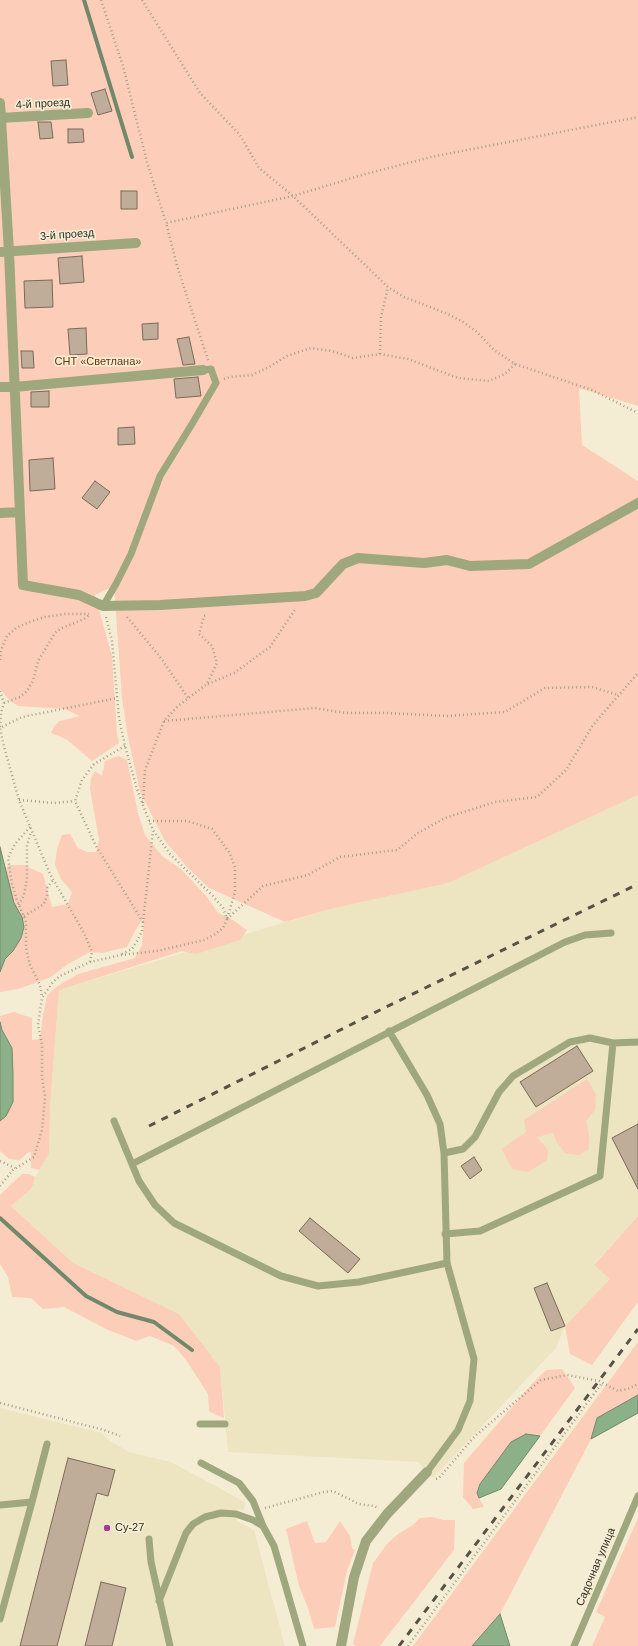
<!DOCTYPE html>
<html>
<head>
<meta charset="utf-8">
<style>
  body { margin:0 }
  canvas { display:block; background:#f5edd3 }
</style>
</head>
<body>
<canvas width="638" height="1646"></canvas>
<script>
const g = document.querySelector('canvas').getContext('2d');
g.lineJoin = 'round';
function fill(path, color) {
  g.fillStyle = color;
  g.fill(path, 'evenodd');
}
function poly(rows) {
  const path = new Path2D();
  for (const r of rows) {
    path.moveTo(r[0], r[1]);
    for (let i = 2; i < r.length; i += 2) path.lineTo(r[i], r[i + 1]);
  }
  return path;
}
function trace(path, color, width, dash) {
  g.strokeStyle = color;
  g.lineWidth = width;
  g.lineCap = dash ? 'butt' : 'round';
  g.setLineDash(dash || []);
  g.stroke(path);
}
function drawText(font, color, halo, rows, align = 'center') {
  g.font = font + ' Arial,sans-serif';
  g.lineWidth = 3.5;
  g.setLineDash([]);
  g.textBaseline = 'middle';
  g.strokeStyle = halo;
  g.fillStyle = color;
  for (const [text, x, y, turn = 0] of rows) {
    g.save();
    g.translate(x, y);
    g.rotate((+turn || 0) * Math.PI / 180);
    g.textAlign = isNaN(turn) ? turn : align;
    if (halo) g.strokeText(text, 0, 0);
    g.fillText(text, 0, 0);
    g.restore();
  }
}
fill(poly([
  [638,795,638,1216,594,1264,611,1279,565,1326,556,1348,433,1478,418,1462,228,1452,220,1367,179,1314,73,1263,11,1206,32,1188,35,1177,49,1154,50,1107,59,990,330,909,448,883],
  [0,1408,102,1433,107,1439,129,1452,171,1462,245,1502,244,1510,237,1509,237,1521,254,1530,285,1646,0,1646]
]), '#ede4c2');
fill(poly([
  [0,0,638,0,638,406,579,388,582,445,638,481,638,795,448,883,330,909,285,922,209,888,188,868,165,841,140,792,127,732,122,698,114,586,95,595,112,656,117,734,119,743,92,761,66,739,51,733,54,726,60,721,80,716,64,709,18,706,10,701,0,689],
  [118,756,127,760,138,813,145,835,162,856,181,869,207,897,218,913,233,920,247,930,240,940,196,954,182,951,59,990,50,1107,49,1154,39,1170,31,1168,31,1152,27,1153,20,1160,9,1159,0,1151,0,1121,6,1116,12,1048,2,1030,0,1016,14,1012,32,1018,32,1040,39,1039,41,1032,43,1015,47,996,56,987,78,974,135,958,142,945,144,917,136,929,127,947,103,953,90,952,68,964,49,978,18,989,0,992,0,972,5,959,13,951,22,917,14,903,8,882,6,868,9,865,24,865,43,874,52,907,68,904,72,892,61,879,55,865,57,849,62,835,70,834,78,848,87,852,96,852,99,840,90,789,91,778,95,771,102,776,105,761],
  [587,1079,596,1095,595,1110,586,1121,589,1135,589,1149,579,1155,565,1153,556,1141,553,1133,537,1137,548,1150,547,1160,528,1172,512,1169,502,1149,526,1132,524,1120],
  [22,1174,29,1174,35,1177,32,1188,11,1206,73,1263,179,1314,220,1367,224,1418,216,1415,209,1411,208,1394,186,1360,174,1346,150,1336,136,1341,106,1329,64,1307,43,1309,31,1298,12,1297,8,1277,0,1264,0,1195],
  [638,1216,638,1302,592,1365,570,1354,565,1326,610,1279,594,1265],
  [638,1342,638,1395,597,1418,591,1439,500,1614,472,1646,413,1646],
  [562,1369,575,1388,540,1436,526,1434,511,1442,480,1484,477,1494,484,1507,473,1509,463,1497,464,1463,530,1386,546,1370],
  [433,1517,443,1520,455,1520,454,1550,380,1646,356,1646,353,1644,373,1563,387,1544,398,1534,413,1525,420,1518],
  [638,1518,638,1646,592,1646,605,1617,596,1612],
  [307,1521,315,1543,326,1542,340,1521,350,1536,352,1548,355,1550,347,1571,335,1627,314,1629,308,1608,299,1586,286,1529]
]), '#fccdb8');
const water = poly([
  [0,847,14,903,22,917,24,927,21,938,13,951,5,959,0,972,0,847],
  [0,1022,2,1030,12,1048,13,1074,13,1102,6,1116,0,1121,0,1022],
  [638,1395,638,1413,591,1439,597,1418,638,1395],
  [526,1434,540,1436,501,1489,479,1498,477,1493,480,1484,511,1442,526,1434],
  [500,1614,510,1646,472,1646,500,1614]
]);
fill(water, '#8cb087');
trace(water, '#71896a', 1);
trace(poly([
  [84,0,132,157],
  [0,1218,86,1296,117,1312,154,1322,192,1350]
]), '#71896a', 4);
const building = poly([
  [66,60,68,85,53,86,51,61,66,60],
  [105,89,112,111,98,115,91,93,105,89],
  [38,122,51,122,53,138,40,139,38,122],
  [68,129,83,129,84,142,68,143,68,129],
  [121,191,137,191,137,209,121,209,121,191],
  [82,256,84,282,60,284,58,258,82,256],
  [52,280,53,307,25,308,24,281,52,280],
  [158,323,158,339,143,340,142,324,158,323],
  [86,328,87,354,70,355,68,329,86,328],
  [189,337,195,364,183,365,177,339,189,337],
  [21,351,33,351,34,368,22,368,21,351],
  [198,377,201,396,176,398,174,379,198,377],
  [49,391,49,407,31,407,31,392,49,391],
  [134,427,135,444,118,445,118,428,134,427],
  [53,458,55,489,30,491,29,460,53,458],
  [95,481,110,492,97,509,82,498,95,481],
  [577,1046,593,1071,536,1107,520,1082,577,1046],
  [638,1124,638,1189,612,1138,638,1124],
  [474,1157,482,1170,470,1179,461,1166,474,1157],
  [310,1218,360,1259,348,1273,299,1231,310,1218],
  [547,1283,565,1326,551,1331,534,1288,547,1283],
  [68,1458,115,1470,108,1496,97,1493,57,1646,20,1646,68,1458],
  [101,1582,126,1588,112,1646,85,1646,101,1582]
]);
fill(building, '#c0ad99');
trace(building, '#7b6a57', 1);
trace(poly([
  [101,0,123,66,147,162,166,223],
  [142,0,200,93,240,135,259,168,293,196,388,287,404,297,448,314,463,322,477,332,494,350,515,364,592,390,638,413],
  [380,354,381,317,388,287],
  [208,360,178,269,166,223,293,196,362,175,431,157,638,117],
  [224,379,230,377,252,375,269,367,287,356,311,348,332,351,353,358,380,354,408,359,458,378,489,381,505,374,515,364],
  [127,617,161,658,188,698],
  [0,660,1,650,7,636,16,628,29,622,45,617,65,614,89,614],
  [208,684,234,673,270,647,296,608],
  [0,691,4,703,1,713,0,728],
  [4,703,20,697,27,691,33,681,38,661,55,633,60,629,84,619,90,614],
  [164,721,315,708,346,713,386,713,447,716,505,712,545,688,592,687,618,695],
  [125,746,94,764,82,780,75,801,96,846,143,922],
  [19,800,54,803,75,801],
  [143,803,145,770,164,721,178,706,207,684,217,663,212,646,199,634,204,616,207,615],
  [149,821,187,821,212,829,229,852,235,867,235,892,227,919],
  [30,827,15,844,8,858,12,884,17,900,26,922,26,948,30,965,40,985,42,997],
  [19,905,24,895,27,879,27,845,31,832],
  [24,916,44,904,47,896,47,888,53,880],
  [227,919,263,886,308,875,340,857,397,850,418,833,445,818,495,802,537,797,566,770,593,725,638,673],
  [122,954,132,949,137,941,142,931,153,831],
  [90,962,92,952,84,933,50,874,19,800,3,743,0,728,22,717,117,698],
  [0,1161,15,1168],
  [0,1186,13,1170,34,1157,42,1130,45,1097,42,1077,42,1044,38,1025,42,998,53,982,60,976,90,962,121,955,157,951,204,940,214,935,223,928,227,919,223,908,212,895,170,854,153,830,146,813,137,789,125,746,119,718,112,641,106,617],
  [0,1403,104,1430,120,1436],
  [436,1479,439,1478,475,1436,541,1380,567,1375,599,1381,618,1391,628,1389,638,1384],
  [265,1508,324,1492,333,1491,359,1504,374,1506,378,1508],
  [408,1646,602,1383]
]), '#a49e8a', 2.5, [1, 3]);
trace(poly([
  [103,606,116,584,131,554,160,476,192,424,216,383,211,369,203,370],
  [389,1031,427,1095,440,1124,444,1153,447,1263,474,1359,470,1401,458,1430,427,1472],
  [114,1121,139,1181,155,1205,174,1223,281,1276,318,1286,359,1282,447,1263],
  [444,1153,463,1149,475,1137,499,1092,513,1076,570,1042,590,1038,613,1043,638,1042],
  [132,1164,565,942,585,935,611,933],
  [445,1234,480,1231,600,1176,613,1043],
  [200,1424,225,1424],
  [201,1463,239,1483,253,1501,263,1526],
  [0,1505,32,1502,47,1444],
  [149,1539,151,1562,170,1646],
  [159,1601,186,1533,193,1524,205,1517,221,1513,236,1514,253,1520,263,1526,274,1546,303,1646],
  [0,1619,32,1502],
  [574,1646,638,1496]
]), '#9ea77d', 7);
trace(poly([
  [0,103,9,252,23,585,79,595,103,606,160,605,305,596,316,593,343,564,358,558,424,563,447,560,470,566,529,564,638,503],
  [0,118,88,113],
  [0,252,136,243],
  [0,387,14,387,203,370],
  [0,513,20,512],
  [341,1646,354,1577,366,1541,387,1514,427,1472]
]), '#9ea77d', 10);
trace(poly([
  [149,1126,380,1010,638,884],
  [399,1646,638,1329]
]), '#565245', 3, [7, 7]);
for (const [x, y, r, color] of [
  [107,1528,4,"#a83996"]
]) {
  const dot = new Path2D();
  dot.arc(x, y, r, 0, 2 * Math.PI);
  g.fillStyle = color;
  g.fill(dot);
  trace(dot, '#f5edd3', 1.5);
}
drawText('11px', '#322f25', '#f5edd3', [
  ["4-й проезд",43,104,-3],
  ["3-й проезд",67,235,-4],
  ["Садочная улица",596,1567,-67]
]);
drawText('11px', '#70310c', '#f5edd3', [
  ["СНТ «Светлана»",98,362]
]);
drawText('11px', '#322f25', '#f5edd3', [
  ["Су-27",115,1528]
], 'left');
</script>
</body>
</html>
